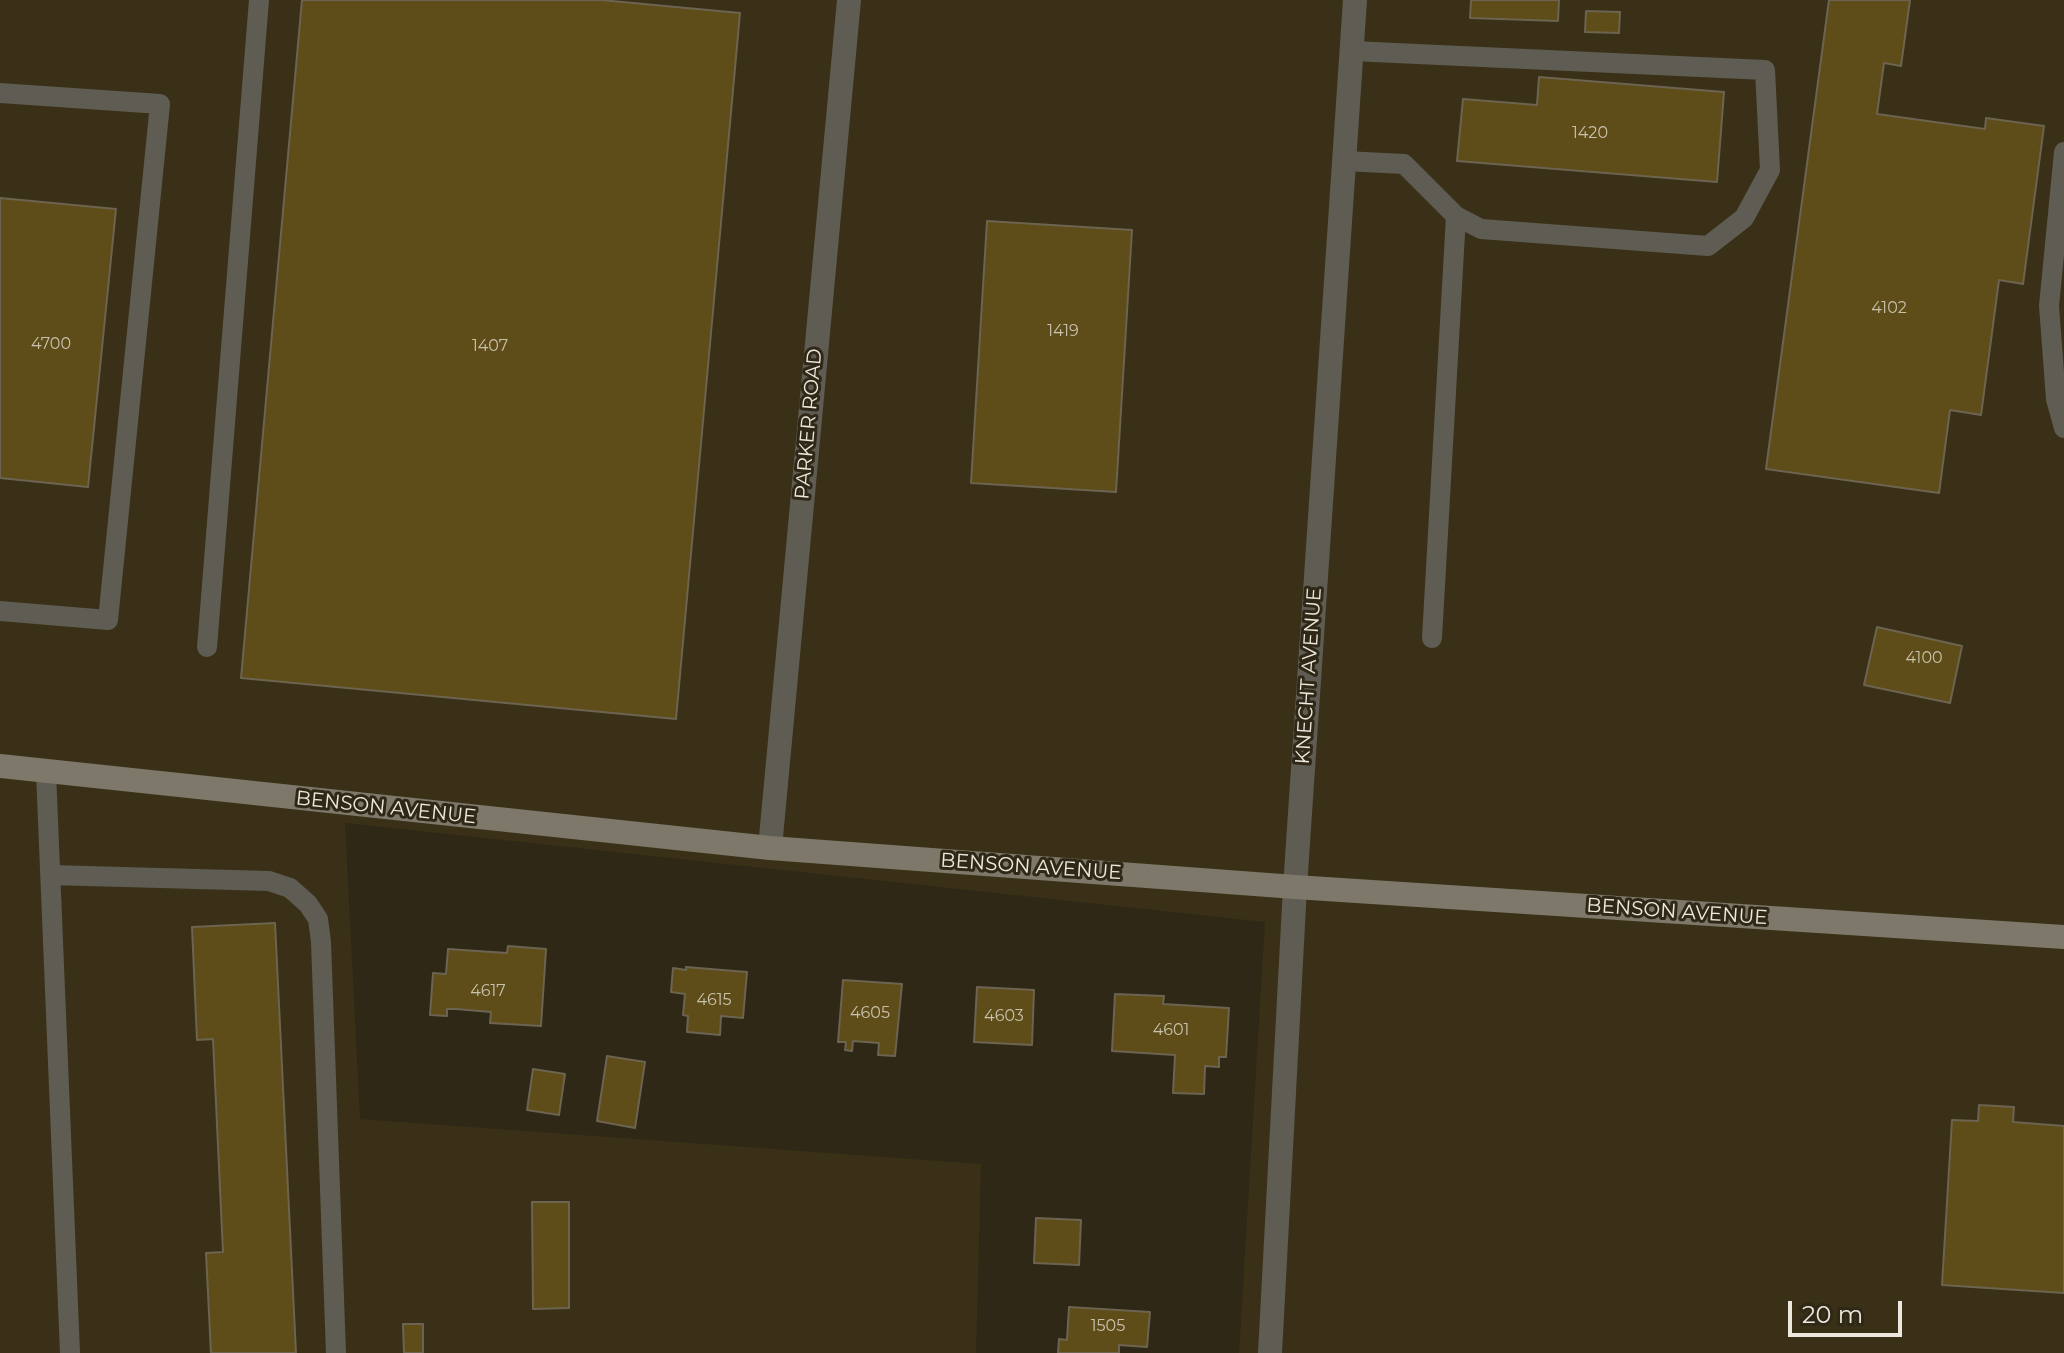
<!DOCTYPE html>
<html>
<head>
<meta charset="utf-8">
<style>
  body { margin:0 }
  #map { position:relative; width:2064px; height:1353px; overflow:hidden; background:#2f2817; font-family:Montserrat,sans-serif }
  canvas { display:block }
  .scale { position:absolute; left:1788px; top:1301px; width:114px; height:36px; box-sizing:border-box; border:4px solid #ece8dd; border-top:0; padding-left:10px; font-size:24px; line-height:28px; white-space:nowrap; color:#ece8dd; -webkit-text-stroke:6px #2f2817; paint-order:stroke }
</style>
</head>
<body>
<div id="map">
<canvas width="2064" height="1353"></canvas>
<div class="scale">20 m</div>
</div>
<script>
const g = document.querySelector('canvas').getContext('2d');
g.lineJoin = 'round';
function fill(path, color) {
  g.fillStyle = color;
  g.fill(path, 'evenodd');
}
function poly(rows) {
  const path = new Path2D();
  for (const r of rows) {
    path.moveTo(r[0], r[1]);
    for (let i = 2; i < r.length; i += 2) path.lineTo(r[i], r[i + 1]);
  }
  return path;
}
function trace(path, color, width, dash) {
  g.strokeStyle = color;
  g.lineWidth = width;
  g.lineCap = dash ? 'butt' : 'round';
  g.setLineDash(dash || []);
  g.stroke(path);
}
function drawText(font, color, halo, rows, align = 'center') {
  g.font = font + ' Montserrat,sans-serif';
  g.lineWidth = 6;
  g.setLineDash([]);
  g.textBaseline = 'middle';
  g.strokeStyle = halo;
  g.fillStyle = color;
  for (const [text, x, y, turn = 0] of rows) {
    g.save();
    g.translate(x, y);
    g.rotate((+turn || 0) * Math.PI / 180);
    g.textAlign = isNaN(turn) ? turn : align;
    if (halo) g.strokeText(text, 0, 0);
    g.fillText(text, 0, 0);
    g.restore();
  }
}
fill(poly([
  [0,0,2064,0,2064,1353,1239,1353,1265,922,345,823,360,1119,981,1164,976,1353,0,1353]
]), '#393017');
const building = poly([
  [302,0,601,0,740,13,676,719,241,678,302,0],
  [1471,0,1559,0,1558,21,1470,18,1471,0],
  [1829,0,1910,0,1901,66,1884,63,1877,114,1985,129,1986,118,2044,126,2023,284,1999,280,1981,415,1950,410,1939,493,1766,469,1829,0],
  [1586,11,1620,12,1619,33,1585,32,1586,11],
  [1539,77,1724,92,1717,182,1457,161,1463,99,1537,105,1539,77],
  [0,198,116,209,88,487,0,478,0,198],
  [987,221,1132,230,1116,492,971,483,987,221],
  [1877,627,1962,646,1950,703,1864,685,1877,627],
  [275,923,296,1353,211,1353,206,1253,223,1252,213,1039,197,1040,192,927,275,923],
  [508,946,546,949,541,1026,490,1023,491,1012,456,1009,447,1009,447,1016,430,1015,433,973,446,974,448,949,507,953,508,946],
  [686,967,747,972,743,1018,721,1016,720,1035,687,1032,688,1016,683,1015,685,994,671,992,673,968,686,970,686,967],
  [843,980,902,984,895,1056,878,1055,879,1043,853,1041,852,1051,845,1050,846,1042,838,1042,843,980],
  [977,987,1034,990,1032,1045,974,1042,977,987],
  [1115,994,1164,996,1163,1004,1229,1008,1226,1057,1219,1057,1219,1067,1205,1066,1204,1094,1173,1093,1175,1055,1112,1051,1115,994],
  [607,1056,645,1062,635,1128,597,1121,607,1056],
  [533,1069,565,1074,559,1115,527,1110,533,1069],
  [1979,1105,2014,1107,2013,1122,2064,1126,2064,1293,1942,1285,1952,1120,1978,1121,1979,1105],
  [532,1202,569,1202,569,1308,533,1309,532,1202],
  [1036,1218,1081,1220,1079,1265,1034,1263,1036,1218],
  [1069,1307,1150,1312,1147,1347,1119,1345,1119,1353,1058,1353,1059,1339,1067,1340,1069,1307],
  [403,1324,423,1324,423,1353,404,1353,403,1324]
]);
fill(building, '#5e4c19');
trace(building, '#6c6451', 2);
trace(poly([
  [0,93,160,104,108,620,0,611],
  [2064,152,2049,306,2056,399,2064,428],
  [1344,161,1404,164,1456,216,1481,229,1708,246,1744,218,1770,170,1765,70,1352,51],
  [1432,638,1456,216],
  [207,647,259,0],
  [46,772,70,1353],
  [51,875,269,881,290,888,308,904,318,919,321,942,336,1353]
]), '#5f5c53', 20);
trace(poly([
  [770,848,849,0],
  [1270,1353,1295,887,1355,0]
]), '#5f5c53', 24);
trace(poly([
  [0,766,770,848,1295,887,2064,937]
]), '#7d786a', 24);
drawText('16px', '#c8c1ac', null, [
  ["1420",1590,133],
  ["4102",1889,308],
  ["1419",1063,331],
  ["4700",51,344],
  ["1407",490,346],
  ["4100",1924,658],
  ["4617",488,991],
  ["4615",714,1000],
  ["4605",870,1013],
  ["4603",1004,1016],
  ["4601",1171,1030],
  ["1505",1108,1326]
]);
drawText('20px', '#ece8dd', '#2f2817', [
  ["PARKER ROAD",809,424,-85],
  ["KNECHT AVENUE",1309,676,-86],
  ["BENSON AVENUE",386,808,6],
  ["BENSON AVENUE",1031,867,4],
  ["BENSON AVENUE",1677,912,4]
]);
</script>
</body>
</html>
